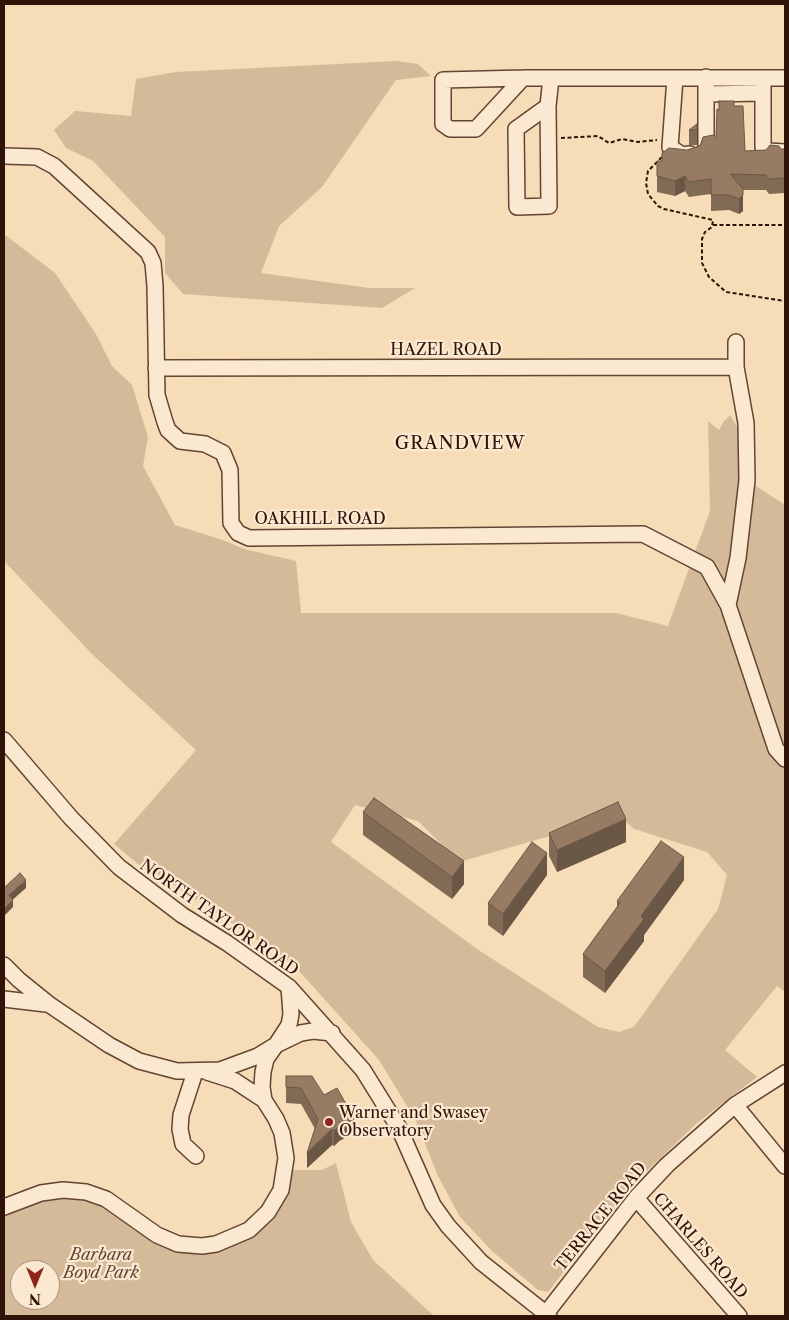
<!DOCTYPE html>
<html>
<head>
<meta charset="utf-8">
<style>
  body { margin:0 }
  #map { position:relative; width:789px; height:1320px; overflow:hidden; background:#f7dcb8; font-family:"Libre Caslon Text",serif }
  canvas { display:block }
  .frame { position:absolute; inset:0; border:5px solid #301306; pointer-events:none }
  .north { position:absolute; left:10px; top:1260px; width:50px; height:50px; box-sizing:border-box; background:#fae8d1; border:1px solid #a99380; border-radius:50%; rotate:180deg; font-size:14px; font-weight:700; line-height:20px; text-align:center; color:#301306 }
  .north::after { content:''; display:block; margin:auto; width:18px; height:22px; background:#8f2418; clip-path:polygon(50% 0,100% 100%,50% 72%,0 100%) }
</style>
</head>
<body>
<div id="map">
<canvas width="789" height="1320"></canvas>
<div class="frame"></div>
<div class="north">N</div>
</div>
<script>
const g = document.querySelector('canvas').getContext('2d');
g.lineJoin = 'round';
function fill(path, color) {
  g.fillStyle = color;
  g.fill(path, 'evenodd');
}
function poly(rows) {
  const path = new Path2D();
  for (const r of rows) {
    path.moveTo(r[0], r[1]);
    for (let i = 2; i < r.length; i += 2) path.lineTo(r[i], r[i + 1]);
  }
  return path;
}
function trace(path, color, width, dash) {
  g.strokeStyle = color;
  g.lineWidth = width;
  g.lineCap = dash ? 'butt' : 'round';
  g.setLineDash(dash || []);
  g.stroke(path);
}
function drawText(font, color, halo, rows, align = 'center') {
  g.font = font + ' "Libre Caslon Text",serif';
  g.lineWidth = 4.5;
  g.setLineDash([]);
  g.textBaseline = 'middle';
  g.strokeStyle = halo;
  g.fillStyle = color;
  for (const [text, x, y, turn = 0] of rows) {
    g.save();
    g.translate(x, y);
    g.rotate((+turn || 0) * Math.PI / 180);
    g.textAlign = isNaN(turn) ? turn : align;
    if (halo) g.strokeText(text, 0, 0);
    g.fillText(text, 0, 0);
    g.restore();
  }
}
fill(poly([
  [397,61,418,64,431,76,396,80,322,187,279,226,261,273,369,288,415,288,382,308,183,294,165,273,165,237,93,161,66,148,54,130,75,111,131,116,136,79,176,72],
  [4,234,55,273,96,334,112,366,132,385,148,437,143,466,175,525,223,540,244,549,296,561,301,613,616,613,668,626,710,511,708,421,719,430,724,421,730,415,741,433,747,480,785,505,785,992,777,986,725,1050,757,1077,697,1123,626,1191,548,1292,538,1290,492,1251,460,1217,438,1176,415,1119,379,1060,291,962,154,872,151,875,114,844,196,750,92,654,4,561],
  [355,805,418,821,459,862,543,838,622,818,634,829,707,852,727,875,718,909,634,1027,619,1032,598,1027,477,949,331,842],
  [336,1163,351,1222,373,1260,434,1316,4,1316,4,1212,24,1208,48,1198,67,1196,91,1199,113,1209,167,1247,190,1253,214,1250,243,1241,265,1226,278,1213,290,1191,293,1170,322,1170],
  [20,1270,50,1270,50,1300,20,1300]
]), '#d5ba9a');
const minor = poly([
  [706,77,706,144],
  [523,78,476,129,450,129,443,124,443,80,523,78,785,78],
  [675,78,670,147,682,155,690,154],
  [763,78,763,147,768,151,785,152],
  [706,94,763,93],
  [548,106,516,129,517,207,549,206,548,106,551,78],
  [4,156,37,157,54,166,148,252,153,263,155,286,157,395,165,422,168,430,180,441,205,444,223,453,230,470,231,523,238,533,249,538,643,534,707,567,728,605],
  [736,342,736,367,746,423,747,480,738,558,728,605,776,749,785,759],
  [156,368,736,367],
  [4,740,71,818,119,867,182,915,227,943,289,987,363,1070,399,1128,433,1205,448,1226,481,1262,549,1316],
  [4,965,19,980,50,1005,109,1045,139,1061,177,1071,220,1070,258,1056,276,1045,289,1025,291,1014,289,987],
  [4,999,46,1004],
  [195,1072,181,1115,180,1129,183,1144,196,1156],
  [264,1100,262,1087,263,1072,266,1059,276,1045,301,1033,313,1031,332,1033],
  [735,1105,785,1166],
  [636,1198,739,1316],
  [4,1207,41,1193,63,1190,86,1192,106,1199,157,1235,178,1244,202,1246,216,1244,249,1230,268,1212,281,1190,286,1158,282,1133,276,1119,264,1100,235,1081,207,1072],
  [544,1316,636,1198,667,1165,735,1105,785,1073]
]);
trace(minor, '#624532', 18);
trace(poly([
  [561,138,598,136,609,143,622,139,638,142,657,140],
  [662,157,648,171,646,183,648,194,658,206,664,209,713,220,712,227,705,232,702,239,702,263,709,277,726,292,785,301],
  [713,225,785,225]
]), '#301306', 2, [4, 2.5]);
trace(minor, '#fae8d1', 15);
fill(poly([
  [734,106,745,151,766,150,785,149,785,193,769,194,766,190,743,190,743,211,739,214,729,210,711,211,711,194,689,197,685,191,675,196,657,192,657,161,662,161,716,138,719,110],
  [697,124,697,145,689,145,689,130],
  [363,812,464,884,452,899,363,835],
  [549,833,626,842,557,872,549,856],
  [547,875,503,936,488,925,488,903],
  [684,880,644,935,644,941,605,993,583,977,583,954,617,907,617,901],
  [286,1076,324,1095,354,1133,339,1141,334,1146,332,1145,307,1168,315,1129,301,1104,286,1103]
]), '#826b55');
fill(poly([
  [685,176,685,191,675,196,675,181],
  [743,195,743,211,739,214,739,199],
  [626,819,626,842,557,872,557,850],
  [547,853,547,875,503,936,503,914],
  [684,857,684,880,644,935,644,941,605,993,605,971,641,916],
  [464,861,464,884,452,899,452,877],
  [26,880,26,888,9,903,9,895],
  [13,900,13,907,4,916,4,909],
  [354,1118,354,1133,339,1141,334,1146,334,1131,339,1126],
  [332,1129,332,1145,307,1168,307,1153]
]), '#6a5745');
const building = poly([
  [719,101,734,101,734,106,743,106,745,151,766,150,770,145,779,146,781,149,785,149,785,178,769,179,766,175,730,174,743,189,743,195,739,199,729,195,711,195,711,179,689,182,685,176,675,181,657,176,657,161,662,161,662,153,669,148,687,150,700,146,703,137,713,135,716,138,717,109,719,110,719,101],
  [697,124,697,130,689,130,697,124],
  [374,798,464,861,452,877,363,812,374,798],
  [618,802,626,819,557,850,549,833,618,802],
  [661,841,684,857,641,916,644,919,605,971,583,954,620,903,617,901,661,841],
  [532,842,547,853,503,914,488,903,532,842],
  [20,873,26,880,9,895,13,900,4,909,4,888,20,873],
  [286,1076,312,1076,324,1095,337,1088,354,1118,339,1126,334,1131,332,1129,307,1153,318,1119,301,1088,286,1087,286,1076]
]);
fill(building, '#977c63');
trace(building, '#6a5745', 1);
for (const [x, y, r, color] of [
  [329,1122,5,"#8f2418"]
]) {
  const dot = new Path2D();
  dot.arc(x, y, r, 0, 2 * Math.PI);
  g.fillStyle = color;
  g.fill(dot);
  trace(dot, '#fae8d1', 2);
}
drawText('16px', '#301306', '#fae8d1', [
  ["HAZEL ROAD",446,350],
  ["OAKHILL ROAD",320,519],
  ["NORTH TAYLOR ROAD",219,918,35],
  ["TERRACE ROAD",601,1217,-51],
  ["CHARLES ROAD",700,1246,49]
]);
drawText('16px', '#301306', '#fae8d1', [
  ["Warner and Swasey",339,1113],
  ["Observatory",339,1131]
], 'left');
drawText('italic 16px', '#624532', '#fae8d1', [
  ["Barbara",101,1255],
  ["Boyd Park",101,1273]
]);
g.letterSpacing = '1px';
drawText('18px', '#301306', '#fae8d1', [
  ["GRANDVIEW",460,444]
]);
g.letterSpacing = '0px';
</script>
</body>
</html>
